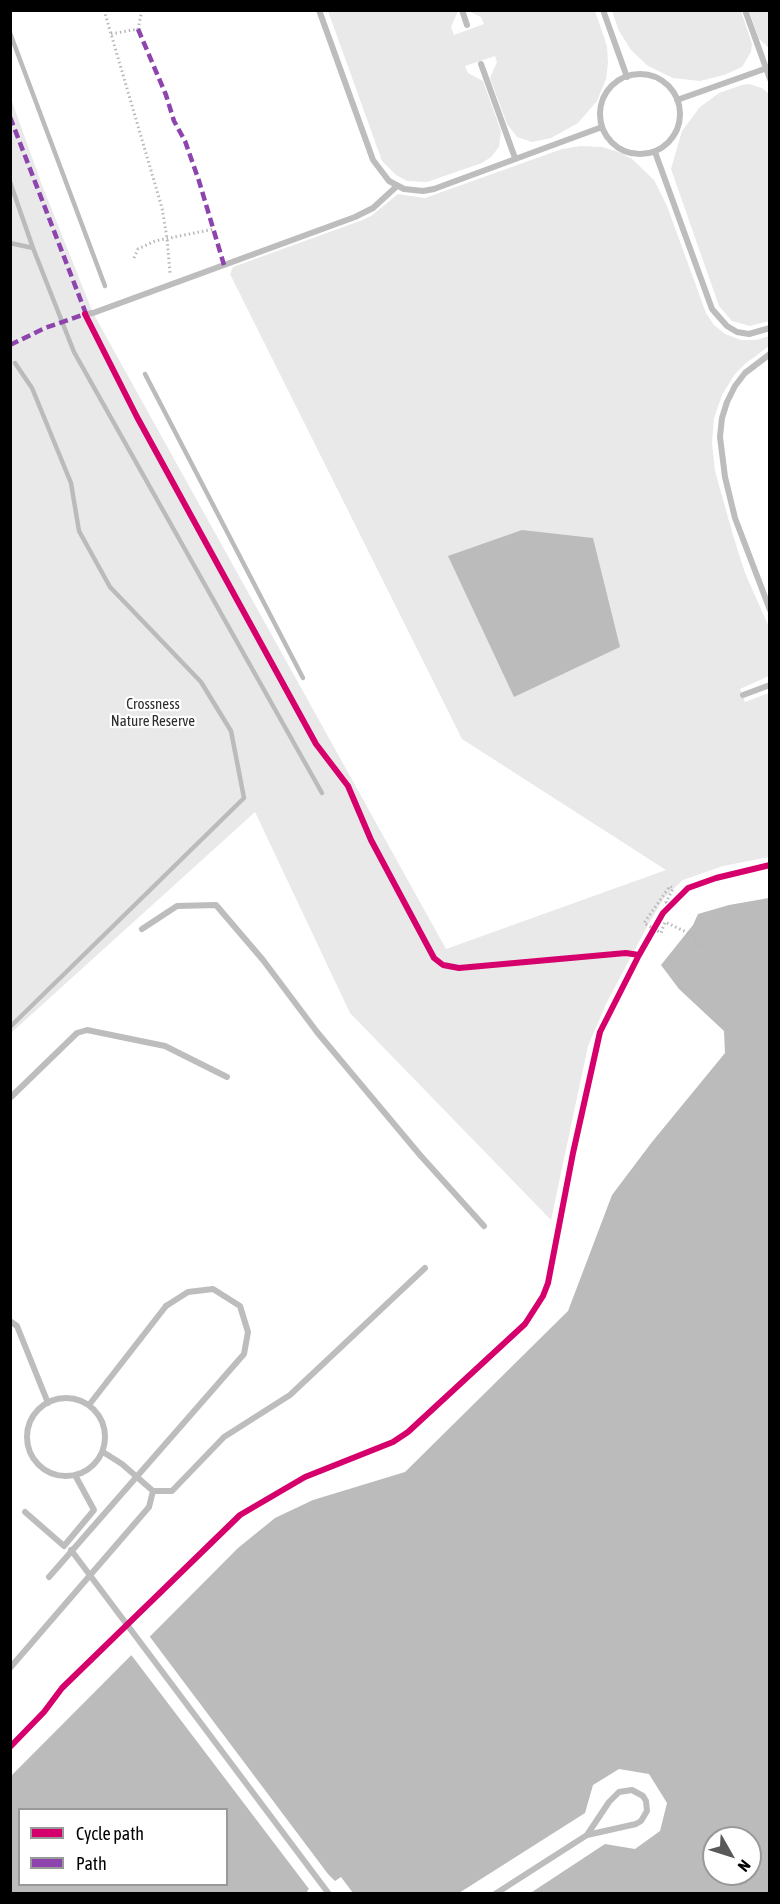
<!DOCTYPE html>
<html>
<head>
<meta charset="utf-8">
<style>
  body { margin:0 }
  #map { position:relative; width:780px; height:1904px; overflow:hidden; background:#fff; font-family:"Asap Condensed",sans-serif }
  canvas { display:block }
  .frame { position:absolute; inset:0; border:12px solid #000; pointer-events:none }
  .legend { position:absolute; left:18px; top:1808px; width:210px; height:78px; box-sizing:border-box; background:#fff; border:2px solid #999; margin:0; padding:8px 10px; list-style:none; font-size:18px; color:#000 }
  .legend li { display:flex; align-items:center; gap:12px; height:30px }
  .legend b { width:30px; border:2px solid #999 }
  .north { position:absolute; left:702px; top:1826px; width:60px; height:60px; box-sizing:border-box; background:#fff; border:2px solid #999; border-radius:50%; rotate:129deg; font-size:16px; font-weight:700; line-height:24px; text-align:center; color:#000 }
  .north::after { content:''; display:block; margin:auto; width:21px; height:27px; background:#595959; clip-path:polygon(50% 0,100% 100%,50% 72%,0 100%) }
</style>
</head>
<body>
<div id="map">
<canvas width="780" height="1904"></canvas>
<div class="frame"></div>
<ul class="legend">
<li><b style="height:8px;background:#d6006c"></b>Cycle path</li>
<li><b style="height:8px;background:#8e44ad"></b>Path</li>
</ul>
<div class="north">N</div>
</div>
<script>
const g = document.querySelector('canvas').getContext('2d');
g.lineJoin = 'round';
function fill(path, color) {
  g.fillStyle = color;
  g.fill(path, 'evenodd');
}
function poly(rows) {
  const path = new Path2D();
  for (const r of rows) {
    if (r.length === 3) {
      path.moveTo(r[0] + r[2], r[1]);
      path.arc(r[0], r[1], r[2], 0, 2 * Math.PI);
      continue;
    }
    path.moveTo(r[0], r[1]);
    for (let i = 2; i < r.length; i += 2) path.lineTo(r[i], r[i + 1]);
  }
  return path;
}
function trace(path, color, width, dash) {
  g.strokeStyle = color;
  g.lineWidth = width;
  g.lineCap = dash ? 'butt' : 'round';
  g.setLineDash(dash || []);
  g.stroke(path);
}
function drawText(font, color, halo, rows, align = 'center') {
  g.font = font + ' "Asap Condensed",sans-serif';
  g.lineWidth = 4.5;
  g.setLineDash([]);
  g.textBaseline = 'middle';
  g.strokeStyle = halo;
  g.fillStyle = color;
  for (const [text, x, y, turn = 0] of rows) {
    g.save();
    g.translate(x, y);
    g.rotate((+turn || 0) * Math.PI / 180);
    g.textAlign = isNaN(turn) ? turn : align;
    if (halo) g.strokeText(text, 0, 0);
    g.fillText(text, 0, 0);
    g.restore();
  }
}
fill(poly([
  [328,11,458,11,451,27,454,35,484,24,481,17,468,11,595,11,607,46,608,63,606,79,597,101,578,123,551,138,532,142,517,137,507,124,490,78,497,62,495,56,465,66,468,73,483,81,501,131,499,147,491,157,482,163,427,182,407,181,396,175,382,161],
  [612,11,741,11,752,44,751,52,742,67,724,75,700,81,673,78,648,66,631,50,619,31],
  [749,11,769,11,769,48,759,39],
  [749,84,762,88,770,95,769,321,750,326,732,321,719,306,671,169,682,131,700,107,719,93,742,85],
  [10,96,42,185,93,313,446,949,666,870,462,739,230,274,233,267,360,221,371,216,398,194,425,198,562,149,580,146,602,147,619,152,632,159,654,180,667,206,706,313,714,325,725,334,741,340,756,340,769,336,769,346,745,364,735,374,722,395,714,418,712,443,715,471,733,535,745,573,769,627,769,676,740,689,745,702,769,693,769,857,723,866,683,880,664,898,649,923,607,1002,588,1046,551,1220,350,1013,255,812,11,1033]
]), '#e9e9e9');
fill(poly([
  [522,530,593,538,620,647,514,697,448,556],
  [769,898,769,1893,11,1894,11,1776,238,1548,275,1518,313,1500,405,1472,568,1311,612,1195,652,1142,725,1053,724,1031,679,989,661,965,693,925,698,914,729,905],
  [20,1810,226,1810,226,1884,20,1884],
  [714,1838,750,1838,750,1874,714,1874]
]), '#bbb');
fill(poly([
  [147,1633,328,1874,335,1881,341,1877,353,1893,309,1893,307,1891,309,1889,129,1652],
  [619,1769,649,1774,667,1803,660,1831,635,1849,605,1844,529,1894,459,1893,585,1813,593,1785]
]), '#fff');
trace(poly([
  [10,33,105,286],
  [10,182,33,248,74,352,322,793],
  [10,243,33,248],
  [145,374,303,678],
  [10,1027,244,798,231,731,201,682,110,587,79,531,71,483,32,388,15,363]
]), '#bbb', 4.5);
trace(poly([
  [104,10,162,208,167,238,170,273],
  [111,34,138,29,142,10],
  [134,258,138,249,155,241,214,229],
  [670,906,666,902,673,889,670,886,644,923,661,933,665,922,697,937,694,943,701,946,703,943]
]), '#b8b8b8', 3, [1.5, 3]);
trace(poly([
  [319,10,373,160,389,181,404,189,423,191,434,189,602,127],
  [462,10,467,25],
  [603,10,627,77],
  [745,10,770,79],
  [481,64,515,158],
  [640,114,40],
  [677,100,770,67],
  [655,152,712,309,727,326,737,332,749,334,770,328],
  [85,314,93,313,355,217,373,208,397,186],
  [770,354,745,373,735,386,727,402,722,418,720,437,725,477,735,518,770,610],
  [743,695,770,685],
  [142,929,177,906,216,905,263,960,317,1032,420,1155,484,1226],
  [10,1098,77,1033,87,1030,165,1046,227,1077],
  [10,1321,17,1326,48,1403],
  [66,1437,39],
  [89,1405,166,1306],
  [103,1452,122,1464,153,1491,172,1491,224,1437,290,1395,425,1268],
  [25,1512,64,1546,94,1510,75,1475],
  [10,1668,149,1507,153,1491],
  [495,1894,587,1835,636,1824,641,1821,647,1811,646,1801,643,1796,632,1790,619,1792,609,1802,587,1835]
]), '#bdbdbd', 6);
trace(poly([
  [71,1550,329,1894],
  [49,1577,244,1354,248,1332,240,1306,213,1289,188,1292,166,1306]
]), '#bdbdbd', 6);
trace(poly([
  [138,29,166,95,174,121,185,141,199,181,224,265],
  [10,117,88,319],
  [10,345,45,328,85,314]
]), '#8e44ad', 4.5, [9, 4.5]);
trace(poly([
  [85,314,137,417,316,744,348,786,371,840,434,958,443,965,459,968,626,953,639,955],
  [10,1747,44,1712,62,1688,240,1515,305,1477,393,1442,408,1432,525,1324,543,1296,548,1283,573,1153,600,1032,639,955,663,913,688,888,716,878,770,865]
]), '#d6006c', 6);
drawText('15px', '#2e2e2e', '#fff', [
  ["Crossness",153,704],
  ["Nature Reserve",153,721]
]);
</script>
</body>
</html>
